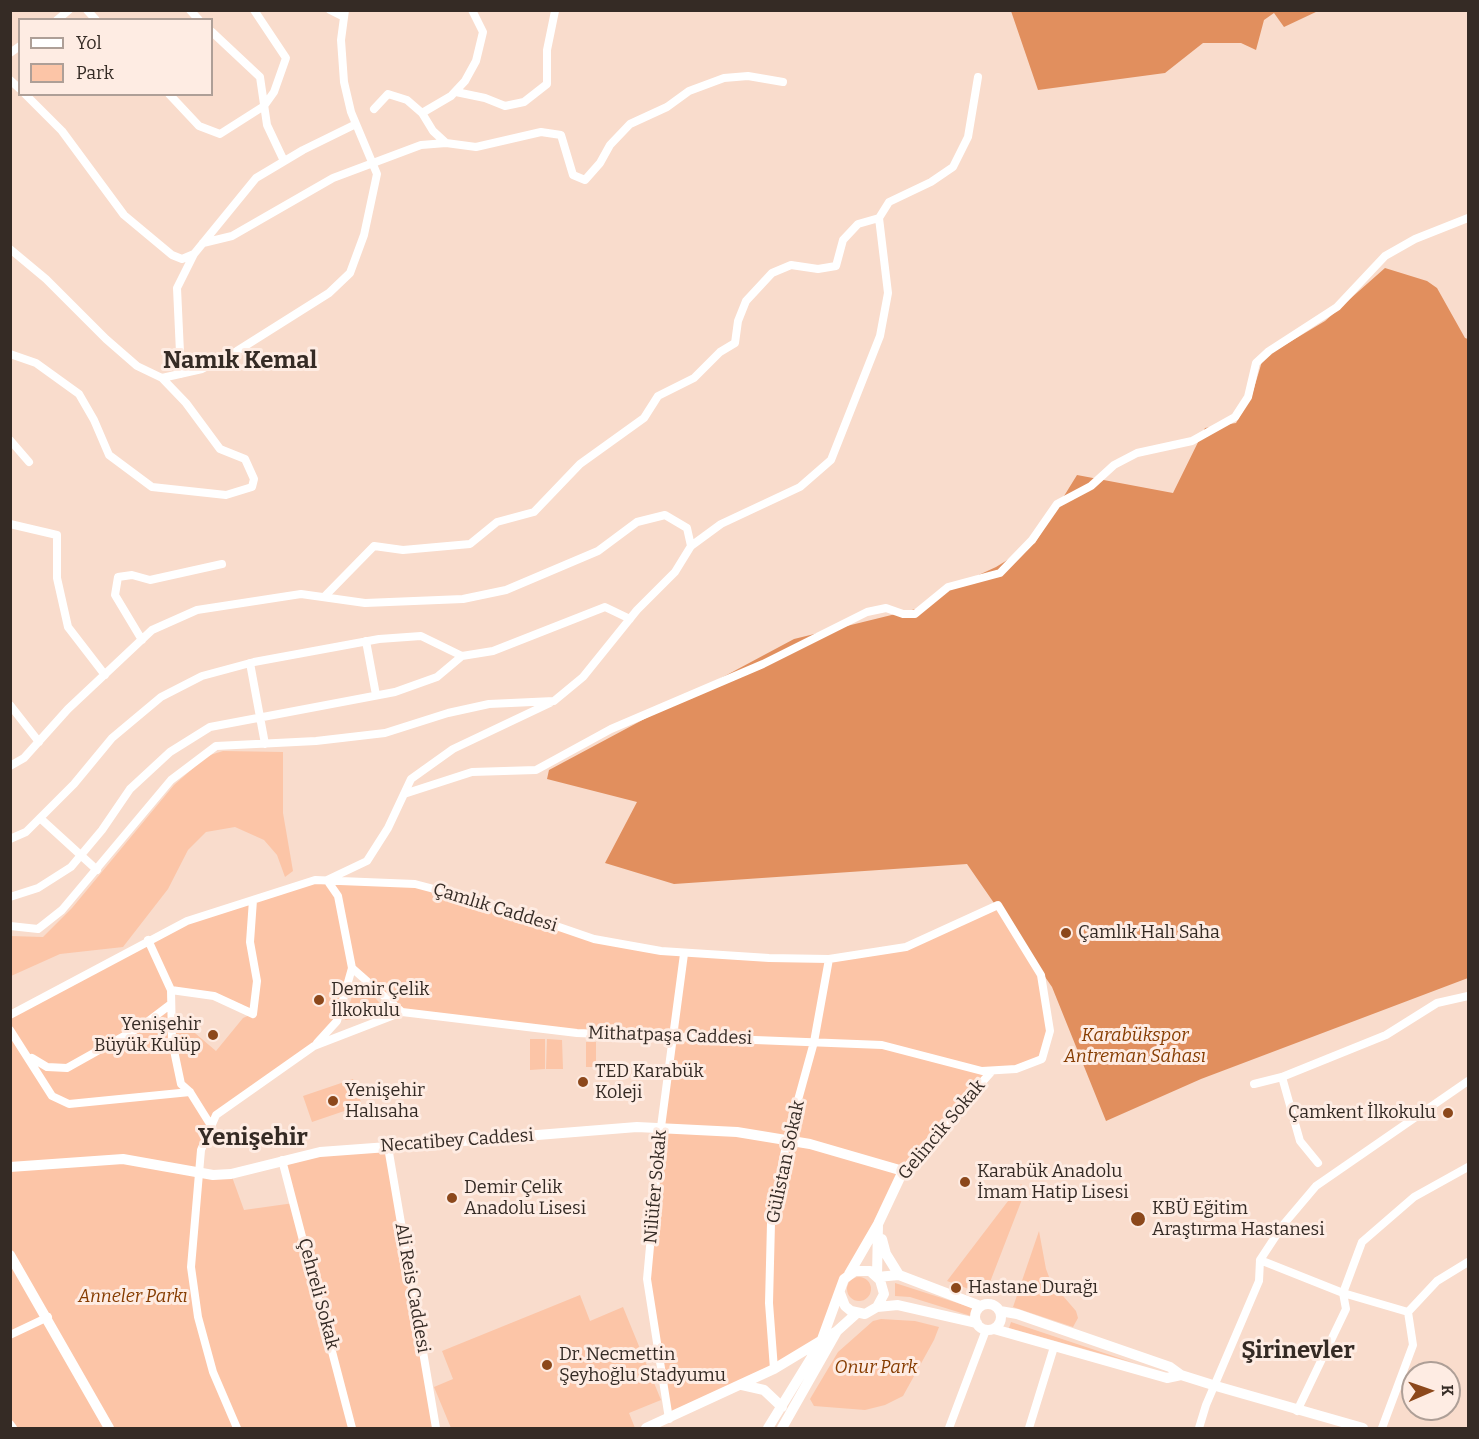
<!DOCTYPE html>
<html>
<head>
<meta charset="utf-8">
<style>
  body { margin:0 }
  #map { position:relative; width:1479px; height:1439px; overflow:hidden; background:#f9dccc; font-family:Bitter,serif }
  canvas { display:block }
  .frame { position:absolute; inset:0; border:12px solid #352b25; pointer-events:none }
  .legend { position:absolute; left:18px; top:18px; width:195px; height:78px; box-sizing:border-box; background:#feece3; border:2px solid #ae9f97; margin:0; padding:8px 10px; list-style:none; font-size:18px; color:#352b25 }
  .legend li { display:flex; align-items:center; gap:12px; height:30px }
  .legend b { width:30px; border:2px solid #ae9f97 }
  .north { position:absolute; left:1401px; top:1361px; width:60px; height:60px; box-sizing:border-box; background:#feece3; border:2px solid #ae9f97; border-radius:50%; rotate:88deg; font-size:16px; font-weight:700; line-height:24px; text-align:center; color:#352b25 }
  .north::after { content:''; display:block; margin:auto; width:21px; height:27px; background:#8c481b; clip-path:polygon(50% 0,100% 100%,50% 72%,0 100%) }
</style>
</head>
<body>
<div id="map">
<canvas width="1479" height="1439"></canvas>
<div class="frame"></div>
<ul class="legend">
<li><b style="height:8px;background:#fff"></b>Yol</li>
<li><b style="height:16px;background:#fcc5a7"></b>Park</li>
</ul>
<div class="north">K</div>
</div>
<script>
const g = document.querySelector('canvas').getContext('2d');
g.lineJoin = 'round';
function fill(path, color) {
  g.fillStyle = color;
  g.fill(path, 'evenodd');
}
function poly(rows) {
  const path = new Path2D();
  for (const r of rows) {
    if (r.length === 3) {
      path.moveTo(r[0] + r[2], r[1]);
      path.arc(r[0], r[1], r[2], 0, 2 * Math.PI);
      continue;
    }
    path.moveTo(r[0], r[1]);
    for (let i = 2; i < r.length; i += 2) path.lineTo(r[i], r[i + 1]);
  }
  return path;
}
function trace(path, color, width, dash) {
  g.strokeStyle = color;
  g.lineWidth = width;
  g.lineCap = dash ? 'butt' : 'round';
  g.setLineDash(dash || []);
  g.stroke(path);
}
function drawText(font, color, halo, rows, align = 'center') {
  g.font = font + ' Bitter,serif';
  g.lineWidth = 6;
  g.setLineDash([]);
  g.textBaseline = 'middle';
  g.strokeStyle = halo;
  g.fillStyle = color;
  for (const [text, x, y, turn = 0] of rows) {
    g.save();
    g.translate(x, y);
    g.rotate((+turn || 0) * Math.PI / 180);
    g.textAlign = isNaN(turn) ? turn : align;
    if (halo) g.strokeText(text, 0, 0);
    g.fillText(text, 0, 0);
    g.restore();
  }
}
fill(poly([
  [223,751,283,752,283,813,293,871,285,877,277,855,264,840,235,827,206,832,188,850,168,889,123,947,60,954,11,976,10,936,43,937,72,908,174,785,207,756],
  [315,880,415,884,594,939,661,951,829,959,906,947,998,905,1041,975,1050,1031,1042,1059,991,1071,903,1171,849,1274,821,1342,669,1419,647,1279,672,1037,577,1033,402,1012,352,969,337,1021,314,1046,216,1115,197,1173,231,1174,244,1210,294,1203,282,1160,388,1147,436,1428,13,1428,10,1424,10,1015,187,921],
  [172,990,214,996,252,1014,243,1018,216,1051,175,1016],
  [359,984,363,984,385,1009,384,1015,345,1020,354,989],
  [530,1039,545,1039,545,1069,530,1070],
  [547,1039,562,1040,563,1069,546,1069],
  [586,1042,596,1042,596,1067,586,1067],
  [353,1079,362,1105,312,1122,303,1096],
  [1021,1184,1026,1189,985,1295,947,1281],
  [1039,1231,1046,1269,1051,1282,1076,1311,1078,1318,1073,1327,1013,1307],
  [859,1289,12],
  [895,1283,973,1308,971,1316,910,1297,895,1296],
  [580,1295,590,1321,623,1307,661,1400,629,1413,635,1428,451,1428,434,1387,453,1379,442,1351],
  [881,1319,915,1321,939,1327,934,1340,903,1396,885,1405,865,1410,814,1406,810,1399,838,1352,873,1321],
  [1011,1322,1134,1363,1009,1328]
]), '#fcc5a7');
fill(poly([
  [1011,11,1011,10,1318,11,1284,27,1274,13,1264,20,1256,50,1241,43,1203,43,1165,73,1038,90],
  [1385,268,1427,281,1437,288,1465,338,1468,339,1468,978,1201,1079,1106,1121,1052,987,967,864,674,884,605,863,637,802,547,779,549,770,794,639,924,607,959,584,996,567,1035,543,1077,475,1173,493,1205,428,1236,423,1252,395,1263,358,1325,321]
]), '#e18f5e');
trace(poly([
  [87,10,96,20],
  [190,10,199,20],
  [330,10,344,17],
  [57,20,69,10],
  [212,32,260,77,267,125,284,161],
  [10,53,20,46],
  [10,80,20,89],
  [456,92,485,98,505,106,524,102,547,84,547,50,555,11],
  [25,94,62,131,124,215,172,255,182,259,194,254,256,178,303,150,356,124],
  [169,94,199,126,220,134,264,106,274,92,286,58,254,10],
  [374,109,388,94,407,100,422,113,433,131,446,143],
  [422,113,451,96,465,81,476,61,483,32,472,10],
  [203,243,232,236,333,178,421,145,446,143,476,147,541,132,561,135,573,175,585,180,600,163,610,145,630,124,667,107,689,91,724,78,748,76,783,82],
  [10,249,46,279,106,339,137,366,162,378,202,369,237,351,329,293,350,273,364,235,377,174,351,112,344,82,341,40,345,10],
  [10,354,36,363,79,394,94,420,109,455,152,487,226,495,252,487,254,479,245,459,220,449,186,403,162,378],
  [181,374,177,288,194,254],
  [10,440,29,462],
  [10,524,57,535,57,578,68,627,105,675],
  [691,546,721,524,800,487,831,460,880,336,888,293,879,218,889,202,931,182,953,167,968,137,978,77],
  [324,597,374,546,403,550,470,544,497,522,534,512,580,464,644,418,658,396,694,378,720,352,735,343,738,321,746,301,772,273,791,265,818,269,836,266,843,240,858,224,879,218],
  [142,640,115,595,118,577,132,575,150,580,222,564],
  [366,641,376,695],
  [250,663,265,744],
  [10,705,39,742],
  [10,766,24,758,68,709,152,630,197,610,301,594,365,603,463,599,506,590,598,551,637,522,665,515,687,528,691,546,675,572,637,610,583,677,554,701,489,704,448,713,385,733,316,741,216,746,171,780,62,910,38,929,10,926],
  [404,794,472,772,536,770,611,729,763,664,867,612,886,608,903,614,915,614,948,587,1000,573,1032,540,1057,504,1091,486,1114,465,1137,453,1192,441,1235,417,1248,397,1256,363,1269,351,1337,307,1385,256,1415,239,1468,218],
  [40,818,97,870],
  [10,839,26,832,74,784,112,738,161,697,202,676,254,662,379,639,421,636,462,656],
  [10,897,38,888,71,867,102,830,130,789,170,752,210,727,395,692,437,677,462,656,493,651,605,607,630,619],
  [148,940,171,990,172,1041,181,1084,190,1092,210,1124],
  [352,968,402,1012],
  [171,990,214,996,253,1014,257,981,250,942,253,900],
  [10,1015,187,921,315,880,415,884,498,906,594,939,661,951,769,958,829,959,906,947,998,905,1041,975,1050,1031,1042,1059,1016,1069,982,1071,882,1045,577,1033,402,1012,314,1046,216,1115,201,1150,191,1267,198,1317,213,1372,237,1428],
  [10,1030,52,1096,69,1104,190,1092],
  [317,1043,337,1021,352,968,338,896,327,880,367,861,388,828,411,779,453,749,550,703],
  [32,1058,47,1067,67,1068,142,1026,171,1004],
  [1282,1077,1300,1141,1318,1163],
  [1254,1084,1282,1077,1386,1035,1437,1003,1468,996],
  [388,1147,436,1428],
  [282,1160,352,1428],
  [903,1171,992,1071],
  [1260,1260,1343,1293,1408,1312],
  [10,1335,48,1317],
  [774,1369,769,1303,771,1223,787,1140,814,1042,829,959],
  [1297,1411,1346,1309,1343,1293,1362,1242,1414,1197,1468,1167],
  [669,1419,647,1279,661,1127,684,954],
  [10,1424,13,1428],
  [949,1428,986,1330],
  [1029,1428,1054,1347],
  [1199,1428,1206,1405,1259,1281,1260,1260,1283,1225,1316,1186,1468,1081],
  [1382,1428,1413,1345,1408,1312,1437,1281,1468,1262]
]), '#fff', 8);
trace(poly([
  [10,1167,123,1159,213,1175,231,1174,320,1152,388,1147,637,1127,737,1132,810,1144,903,1171,878,1224,849,1274],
  [878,1224,877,1277,899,1275,980,1306],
  [882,1239,886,1254,899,1275],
  [10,1255,109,1428],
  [988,1317,13],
  [877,1307,898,1305,977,1323],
  [1000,1311,1017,1314,1170,1367,1181,1375,1216,1386,1363,1428],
  [994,1329,1167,1378,1181,1375],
  [742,1385,764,1390,782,1407],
  [646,1428,774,1369,837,1331],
  [768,1428,821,1342,844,1279,855,1271,870,1271,880,1280,884,1294,877,1307,865,1314,851,1311,845,1306,840,1293],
  [782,1428,837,1331,857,1313]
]), '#fff', 10);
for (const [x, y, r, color] of [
  [1066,933,6,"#8c481b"],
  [319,1000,6,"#8c481b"],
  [213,1035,6,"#8c481b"],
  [583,1082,6,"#8c481b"],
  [333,1101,6,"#8c481b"],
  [1448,1113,6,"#8c481b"],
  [965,1182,6,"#8c481b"],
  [452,1198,6,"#8c481b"],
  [1138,1219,8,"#8c481b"],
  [956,1288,6,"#8c481b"],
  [547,1365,6,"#8c481b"]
]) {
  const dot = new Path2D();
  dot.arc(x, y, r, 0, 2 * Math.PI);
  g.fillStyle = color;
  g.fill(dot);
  trace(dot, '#feece3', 2);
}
drawText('18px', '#352b25', '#feece3', [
  ["Çamlık Caddesi",495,908,17],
  ["Mithatpaşa Caddesi",670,1036,2],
  ["Gelincik Sokak",942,1130,-50],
  ["Necatibey Caddesi",457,1141,-4],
  ["Gülistan Sokak",786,1162,-78],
  ["Nilüfer Sokak",656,1187,-85],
  ["Ali Reis Caddesi",412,1288,80],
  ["Çehreli Sokak",318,1294,75]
]);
drawText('18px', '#352b25', '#feece3', [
  ["Çamlık Halı Saha",1078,933],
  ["Demir Çelik",331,990],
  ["İlkokulu",331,1011],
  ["Yenişehir",201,1025,"right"],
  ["Büyük Kulüp",201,1046,"right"],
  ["TED Karabük",595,1072],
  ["Koleji",595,1093],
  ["Yenişehir",345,1091],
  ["Halısaha",345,1112],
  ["Çamkent İlkokulu",1436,1113,"right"],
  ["Karabük Anadolu",977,1172],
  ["İmam Hatip Lisesi",977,1193],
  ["Demir Çelik",464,1188],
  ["Anadolu Lisesi",464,1209],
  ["KBÜ Eğitim",1152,1209],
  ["Araştırma Hastanesi",1152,1230],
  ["Hastane Durağı",968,1288],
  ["Dr. Necmettin",559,1355],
  ["Şeyhoğlu Stadyumu",559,1376]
], 'left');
drawText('italic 18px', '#863c00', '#feece3', [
  ["Karabükspor",1135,1036],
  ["Antreman Sahası",1135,1057],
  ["Anneler Parkı",133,1297],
  ["Onur Park",876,1368]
]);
drawText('bold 24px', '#352b25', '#feece3', [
  ["Namık Kemal",240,361],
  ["Yenişehir",253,1138],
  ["Şirinevler",1298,1351]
]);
</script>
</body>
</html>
